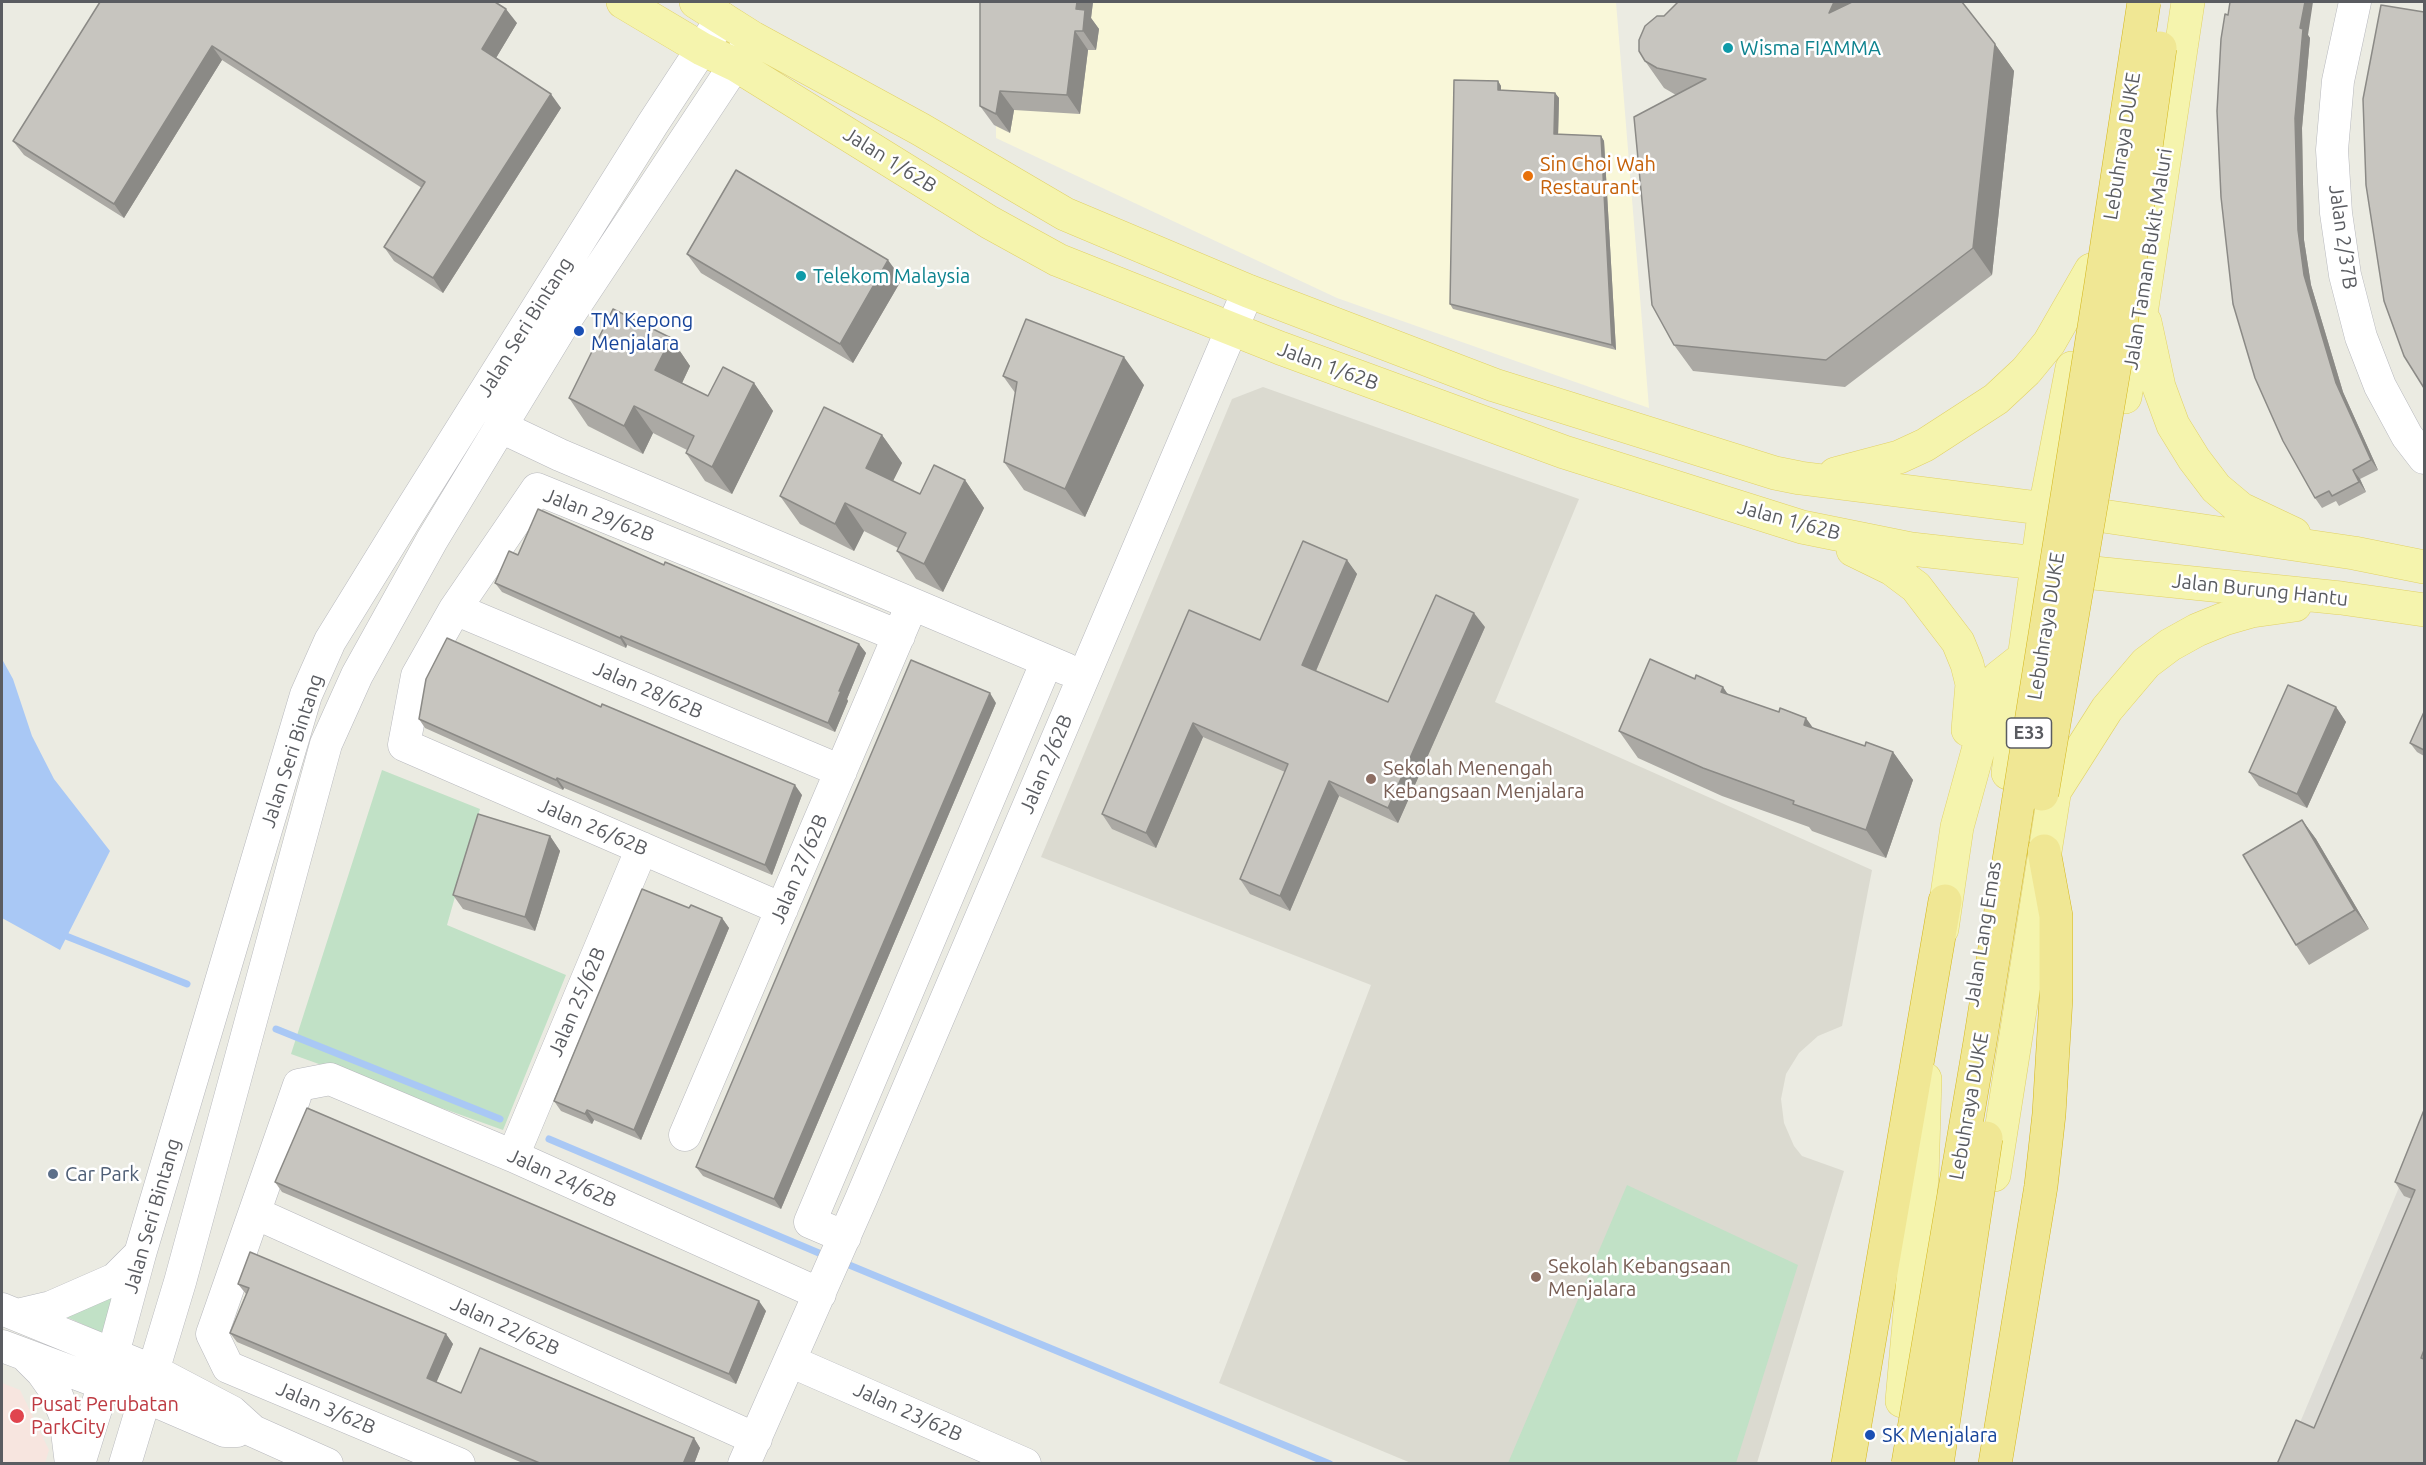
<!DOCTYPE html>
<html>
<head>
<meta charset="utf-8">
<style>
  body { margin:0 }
  #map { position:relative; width:2426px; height:1465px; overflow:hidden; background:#ebebe2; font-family:Ubuntu,sans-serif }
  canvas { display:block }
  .frame { position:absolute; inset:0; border:3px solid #5a5c61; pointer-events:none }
</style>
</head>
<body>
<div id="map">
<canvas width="2426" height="1465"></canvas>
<div class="frame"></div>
</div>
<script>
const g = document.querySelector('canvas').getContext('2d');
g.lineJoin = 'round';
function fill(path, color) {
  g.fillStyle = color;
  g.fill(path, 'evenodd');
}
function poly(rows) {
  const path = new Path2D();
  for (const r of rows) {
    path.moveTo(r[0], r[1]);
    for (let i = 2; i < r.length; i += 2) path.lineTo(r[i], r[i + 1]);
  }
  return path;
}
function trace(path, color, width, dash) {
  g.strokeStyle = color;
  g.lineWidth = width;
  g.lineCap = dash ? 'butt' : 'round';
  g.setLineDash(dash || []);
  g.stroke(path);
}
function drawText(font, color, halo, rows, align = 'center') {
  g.font = font + ' Ubuntu,sans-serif';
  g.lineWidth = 5;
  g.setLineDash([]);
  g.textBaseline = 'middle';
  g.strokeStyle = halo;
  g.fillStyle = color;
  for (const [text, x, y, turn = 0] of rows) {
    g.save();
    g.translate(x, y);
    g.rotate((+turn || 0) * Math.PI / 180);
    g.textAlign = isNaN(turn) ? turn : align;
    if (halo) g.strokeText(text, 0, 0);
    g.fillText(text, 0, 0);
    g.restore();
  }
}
fill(poly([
  [996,2,1616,2,1649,408,1337,298,996,138]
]), '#f9f7d9');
fill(poly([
  [2424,1128,2424,1463,2283,1463]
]), '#dddcd6');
fill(poly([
  [1263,387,1579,499,1495,702,1872,870,1842,1026,1818,1036,1799,1053,1786,1074,1781,1099,1784,1123,1794,1146,1802,1156,1844,1171,1757,1463,1411,1463,1219,1383,1371,985,1041,857,1232,399]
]), '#dbdad0');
fill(poly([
  [2,1383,20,1390,49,1450,45,1463,2,1463]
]), '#f7e5df');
fill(poly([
  [382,770,480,809,447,925,566,975,503,1130,291,1054],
  [1627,1185,1798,1265,1736,1463,1508,1463],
  [116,1288,102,1333,51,1310]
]), '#c1e1c6');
fill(poly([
  [2,659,13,679,32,736,54,779,110,851,60,950,2,918]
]), '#a9c8f5');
trace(poly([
  [66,936,187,984],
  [276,1029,500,1119],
  [549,1139,826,1256],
  [842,1262,1330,1464]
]), '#a9c8f5', 7);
const minor = poly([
  [2355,2,2338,81,2332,150,2336,213,2345,275,2361,337,2380,386,2407,436,2424,458],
  [501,427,560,455,1066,669],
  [455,609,841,771],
  [782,909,404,745,417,676,455,609,537,489,899,636],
  [685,1135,907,616],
  [513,1156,642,848],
  [255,1213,756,1439],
  [845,1237,810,1222,1047,661],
  [2,1309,154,1371,232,1412,253,1431,327,1464],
  [17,1315,51,1307,115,1279,140,1254],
  [2,1346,104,1384,146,1397,225,1431,237,1431],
  [28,1358,42,1372,54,1389,65,1415,71,1464],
  [790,1361,1025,1464],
  [79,1464,113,1354,140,1254,306,695,330,641,407,516,652,125,722,18],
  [125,1464,180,1282,326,744,357,675,432,540,563,324,750,42],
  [459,1464,228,1367,212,1334,299,1085,330,1079,513,1156,820,1294],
  [744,1464,861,1199,1248,291]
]);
const major = poly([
  [623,2,702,49,736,65,989,222,1058,260,1280,348,1564,452,1802,527,1911,549,2037,563,2094,573,2341,598,2424,610],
  [696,2,753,38,920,129,1065,214,1248,291,1494,385,1775,473,1800,478,2103,516,2354,553,2424,567],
  [2145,322,2159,387,2173,425,2194,459,2216,488,2241,509,2294,534],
  [2125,397,2142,307,2188,2],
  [1835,474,1899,457,1925,445,1996,399,2026,371,2049,343,2091,270],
  [1853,550,1892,569,1916,587,1958,642,1967,664,1972,684,1968,730],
  [2008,773,2045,508,2072,368],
  [2056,789,2107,709,2146,663,2170,645,2197,630,2224,619,2252,611,2295,605],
  [1942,929,1957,827,1998,678,2022,659],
  [1994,1175,2059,763],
  [1902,1401,1922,1178,1925,1079]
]);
const highway = poly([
  [1848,1464,1945,901],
  [1995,1464,2041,1186,2049,1114,2056,998,2056,916,2044,851]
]);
trace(minor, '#b7b8bd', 33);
trace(major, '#e1d166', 34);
trace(highway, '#d4b619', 34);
trace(minor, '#fff', 32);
trace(major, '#f5f4ad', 33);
trace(highway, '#f0e794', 33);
const highwayBridge = poly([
  [2042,794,2118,346,2160,48],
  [1908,1464,1980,1042,2101,284,2144,2],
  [1937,1464,1986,1138]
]);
trace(highwayBridge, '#d4b619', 34, []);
trace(highwayBridge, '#f0e794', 33);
fill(poly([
  [100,2,517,23,496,58,561,108,443,293,394,261,384,247,422,188,222,60,124,218,24,155,13,141],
  [980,2,1093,2,1091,18,1099,29,1096,50,1088,50,1080,114,1014,110,1010,133,994,125,980,106],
  [2228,15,2308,35,2310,38,2302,128,2304,240,2311,285,2343,392,2378,470,2360,479,2366,492,2339,506,2336,501,2322,508,2315,498],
  [1995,44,2014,71,1992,275,1845,387,1693,371,1674,345,1676,95,1664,88,1645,61],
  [1498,81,1501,86,1501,91,1555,93,1559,98,1558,134,1601,136,1604,141,1616,350,1453,309,1450,304],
  [687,254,902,279,853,363,701,273],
  [671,338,690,366,682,383,708,396,754,383,773,411,732,494,705,481,686,453,687,450,653,433,643,454,588,426,569,398],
  [1003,376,1144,385,1085,517,1024,490,1004,462,1016,394],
  [882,435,902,463,893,481,920,494,965,480,984,508,943,592,916,579,897,551,898,548,864,531,854,551,800,524,780,496],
  [518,555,664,565,859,644,866,653,847,699,848,701,835,732,627,645,626,648,502,592,495,583],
  [1347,560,1357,574,1316,671,1388,702,1485,627,1398,823,1339,796,1290,911,1250,894,1240,879,1285,772,1203,737,1156,848,1112,829,1102,814,1260,640],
  [1695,679,1723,687,1727,694,1814,728,1865,746,1893,752,1913,780,1886,858,1812,831,1809,827,1722,796,1638,758,1619,731],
  [996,703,781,1209,703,1176,696,1167],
  [601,707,802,795,772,875,564,788,563,790,425,728,419,719],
  [2336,707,2346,722,2307,808,2259,786,2249,772],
  [2424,712,2424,756,2417,752,2410,743],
  [2302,820,2316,839,2369,929,2309,965,2296,945],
  [550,836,560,851,535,931,463,909,453,895],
  [689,908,722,918,729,928,641,1140,594,1120,592,1124,561,1111,554,1101],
  [2424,1110,2424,1464,2314,1428,2412,1199,2404,1196,2395,1182],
  [275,1182,766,1311,736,1384,282,1192],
  [238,1284,446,1334,453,1344,436,1382,461,1393,694,1438,700,1448,694,1464,525,1464,237,1342,230,1333,246,1294]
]), '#aba9a4');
fill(poly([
  [1077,2,1093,2,1091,18,1099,29,1096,50,1083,31,1076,9],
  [1834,2,1864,2,1829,13],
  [2305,2,2313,2,2308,35,2310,38,2302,128,2304,240,2311,285,2343,392,2378,470,2371,460,2336,383,2304,275,2298,230,2295,118,2300,28],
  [506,9,517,23,493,63,482,49],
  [1075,31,1088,50,1080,114,1067,95],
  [1995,44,2014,71,1992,275,1973,248],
  [212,46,222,60,124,218,114,204],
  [1498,81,1501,86,1501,95,1498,90],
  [1000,91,1014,110,1010,133,996,114],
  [1555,93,1559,98,1558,139,1554,134],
  [551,94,561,108,443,293,433,278],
  [1601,136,1604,141,1616,350,1612,345],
  [888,260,902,279,853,363,840,344],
  [671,338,690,366,675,398,655,370],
  [1124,357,1144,385,1085,517,1065,489],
  [754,383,773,411,732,494,712,467],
  [634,406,653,433,643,454,624,426],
  [882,435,902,463,886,495,866,468],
  [2353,470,2360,479,2366,492,2359,482],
  [965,480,984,508,943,592,924,564],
  [845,503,864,531,854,551,835,524],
  [1347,560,1357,574,1312,680,1302,665],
  [1474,613,1485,627,1398,823,1388,808],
  [621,636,627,645,626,648,620,638],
  [859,644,866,653,847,699,848,701,835,732,828,723,839,691],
  [1723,687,1742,715,1721,692],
  [990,693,996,703,781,1209,774,1199],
  [2336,707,2346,722,2307,808,2297,794],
  [1806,718,1826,746,1804,725],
  [1193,723,1203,737,1156,848,1146,833],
  [1893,752,1913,780,1886,858,1866,830],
  [557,778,564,788,563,790,556,780],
  [1329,781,1339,796,1290,911,1280,896],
  [795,785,802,795,772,875,765,865],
  [2302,820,2316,839,2369,929,2355,910],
  [550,836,560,851,535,931,525,917],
  [722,918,729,928,641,1140,634,1130],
  [587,1110,594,1120,592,1124,585,1114],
  [759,1301,766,1311,736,1384,729,1374],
  [446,1334,453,1344,434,1388,427,1378],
  [694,1438,700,1448,694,1464,683,1464]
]), '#8b8a86');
const building = poly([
  [100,2,495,2,506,9,482,49,551,94,433,278,384,247,425,182,212,46,114,204,13,141,100,2],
  [980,2,1077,2,1076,9,1085,10,1083,31,1075,31,1067,95,1000,91,996,114,980,106,980,2],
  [1678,2,1834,2,1829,13,1852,2,1962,2,1995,44,1973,248,1826,360,1674,345,1652,305,1634,117,1706,79,1657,68,1645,61,1639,51,1639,40,1645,26,1657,16,1664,16,1678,2],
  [2230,2,2305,2,2300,28,2303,29,2295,118,2298,230,2304,275,2336,383,2371,460,2353,470,2359,482,2332,496,2329,491,2315,498,2283,441,2255,378,2233,304,2221,197,2217,111,2221,39,2225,14,2228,15,2230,2],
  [2381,5,2424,12,2424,388,2404,356,2384,301,2366,185,2363,99,2381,5],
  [1454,80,1498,81,1498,90,1555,93,1554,134,1601,136,1612,345,1450,304,1454,80],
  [736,170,888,260,840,344,687,254,736,170],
  [613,309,671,338,655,370,708,396,723,367,754,383,712,467,686,453,694,436,634,406,624,426,569,398,613,309],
  [1026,319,1124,357,1065,489,1004,462,1017,382,1003,376,1026,319],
  [824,407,882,435,866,468,920,494,934,465,965,480,924,564,897,551,906,533,845,503,835,524,780,496,824,407],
  [538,509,664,565,665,562,859,644,839,691,841,691,828,723,621,636,620,638,495,583,509,551,518,555,538,509],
  [1303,541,1347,560,1302,665,1388,702,1436,595,1474,613,1388,808,1329,781,1280,896,1240,879,1288,764,1193,723,1146,833,1102,814,1189,610,1260,640,1303,541],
  [447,638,601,707,602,704,795,785,765,865,557,778,556,780,419,719,426,679,447,638],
  [1650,659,1695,679,1696,675,1723,687,1721,692,1779,712,1780,708,1806,718,1804,725,1865,746,1866,742,1893,752,1866,830,1793,804,1794,801,1703,768,1619,731,1650,659],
  [911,660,990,693,774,1199,696,1167,911,660],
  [2288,685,2336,707,2297,794,2249,772,2288,685],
  [2424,712,2424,750,2410,743,2424,712],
  [478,814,550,836,525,917,453,895,478,814],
  [2302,820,2355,910,2296,945,2243,855,2302,820],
  [642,889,689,908,691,905,722,918,634,1130,587,1110,585,1114,554,1101,642,889],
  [307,1108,759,1301,729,1374,275,1182,307,1108],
  [2424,1110,2424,1350,2421,1358,2424,1359,2424,1464,2277,1464,2296,1420,2314,1428,2415,1190,2395,1182,2424,1110],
  [250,1252,446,1334,427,1378,461,1393,480,1348,694,1438,683,1464,542,1464,230,1333,249,1288,238,1284,250,1252]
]);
fill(building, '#c7c5bf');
trace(building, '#8b8a86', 1.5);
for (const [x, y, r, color] of [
  [1728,48,6,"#0f9aa8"],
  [1528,176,6,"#e8710a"],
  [801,276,6,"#0f9aa8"],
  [579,331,6,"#1a4fb4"],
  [1371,779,6,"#8d6e63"],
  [53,1174,6,"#5c6f8a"],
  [1536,1277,6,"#8d6e63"],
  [17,1416,8,"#e0444e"],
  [1870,1435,6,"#1a4fb4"]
]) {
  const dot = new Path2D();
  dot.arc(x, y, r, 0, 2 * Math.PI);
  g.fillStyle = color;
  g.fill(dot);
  trace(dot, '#fff', 2);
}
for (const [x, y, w] of [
  [2029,733,45]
]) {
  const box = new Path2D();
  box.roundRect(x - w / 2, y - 15, w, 30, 4.5);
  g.fillStyle = '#fff';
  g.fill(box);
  trace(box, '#5a5c61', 1.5);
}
drawText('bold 18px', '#5a5c61', null, [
  ["E33",2029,733]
]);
drawText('20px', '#0d838f', '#fff', [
  ["Wisma FIAMMA",1740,48],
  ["Telekom Malaysia",813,276]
], 'left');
drawText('20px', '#5a5c61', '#fff', [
  ["Lebuhraya DUKE",2122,146,-81],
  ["Jalan 1/62B",890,160,32],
  ["Jalan 2/37B",2343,237,82],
  ["Jalan Taman Bukit Maluri",2148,259,-81],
  ["Jalan Seri Bintang",525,327,-58],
  ["Jalan 1/62B",1328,366,20],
  ["Jalan 29/62B",599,515,21],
  ["Jalan 1/62B",1789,520,15],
  ["Jalan Burung Hantu",2260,590,6],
  ["Lebuhraya DUKE",2046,626,-81],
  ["Jalan 28/62B",648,690,23],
  ["Jalan Seri Bintang",292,751,-72],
  ["Jalan 2/62B",1046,764,-67],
  ["Jalan 26/62B",593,827,23],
  ["Jalan 27/62B",799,869,-67],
  ["Jalan Lang Emas",1983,934,-81],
  ["Jalan 25/62B",577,1002,-67],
  ["Lebuhraya DUKE",1969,1106,-80],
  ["Jalan 24/62B",562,1178,24],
  ["Jalan Seri Bintang",152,1216,-74],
  ["Jalan 22/62B",505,1326,24],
  ["Jalan 3/62B",326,1408,23],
  ["Jalan 23/62B",908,1412,24]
]);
drawText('20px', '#c56008', '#fff', [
  ["Sin Choi Wah",1540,164],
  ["Restaurant",1540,187]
], 'left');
drawText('20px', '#164399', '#fff', [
  ["TM Kepong",591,320],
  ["Menjalara",591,343],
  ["SK Menjalara",1882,1435]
], 'left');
drawText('20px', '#785e54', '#fff', [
  ["Sekolah Menengah",1383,768],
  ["Kebangsaan Menjalara",1383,791],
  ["Sekolah Kebangsaan",1548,1266],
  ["Menjalara",1548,1289]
], 'left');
drawText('20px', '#4e5e75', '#fff', [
  ["Car Park",65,1174]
], 'left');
drawText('20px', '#be3a42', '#fff', [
  ["Pusat Perubatan",31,1404],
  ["ParkCity",31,1427]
], 'left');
</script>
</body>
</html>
